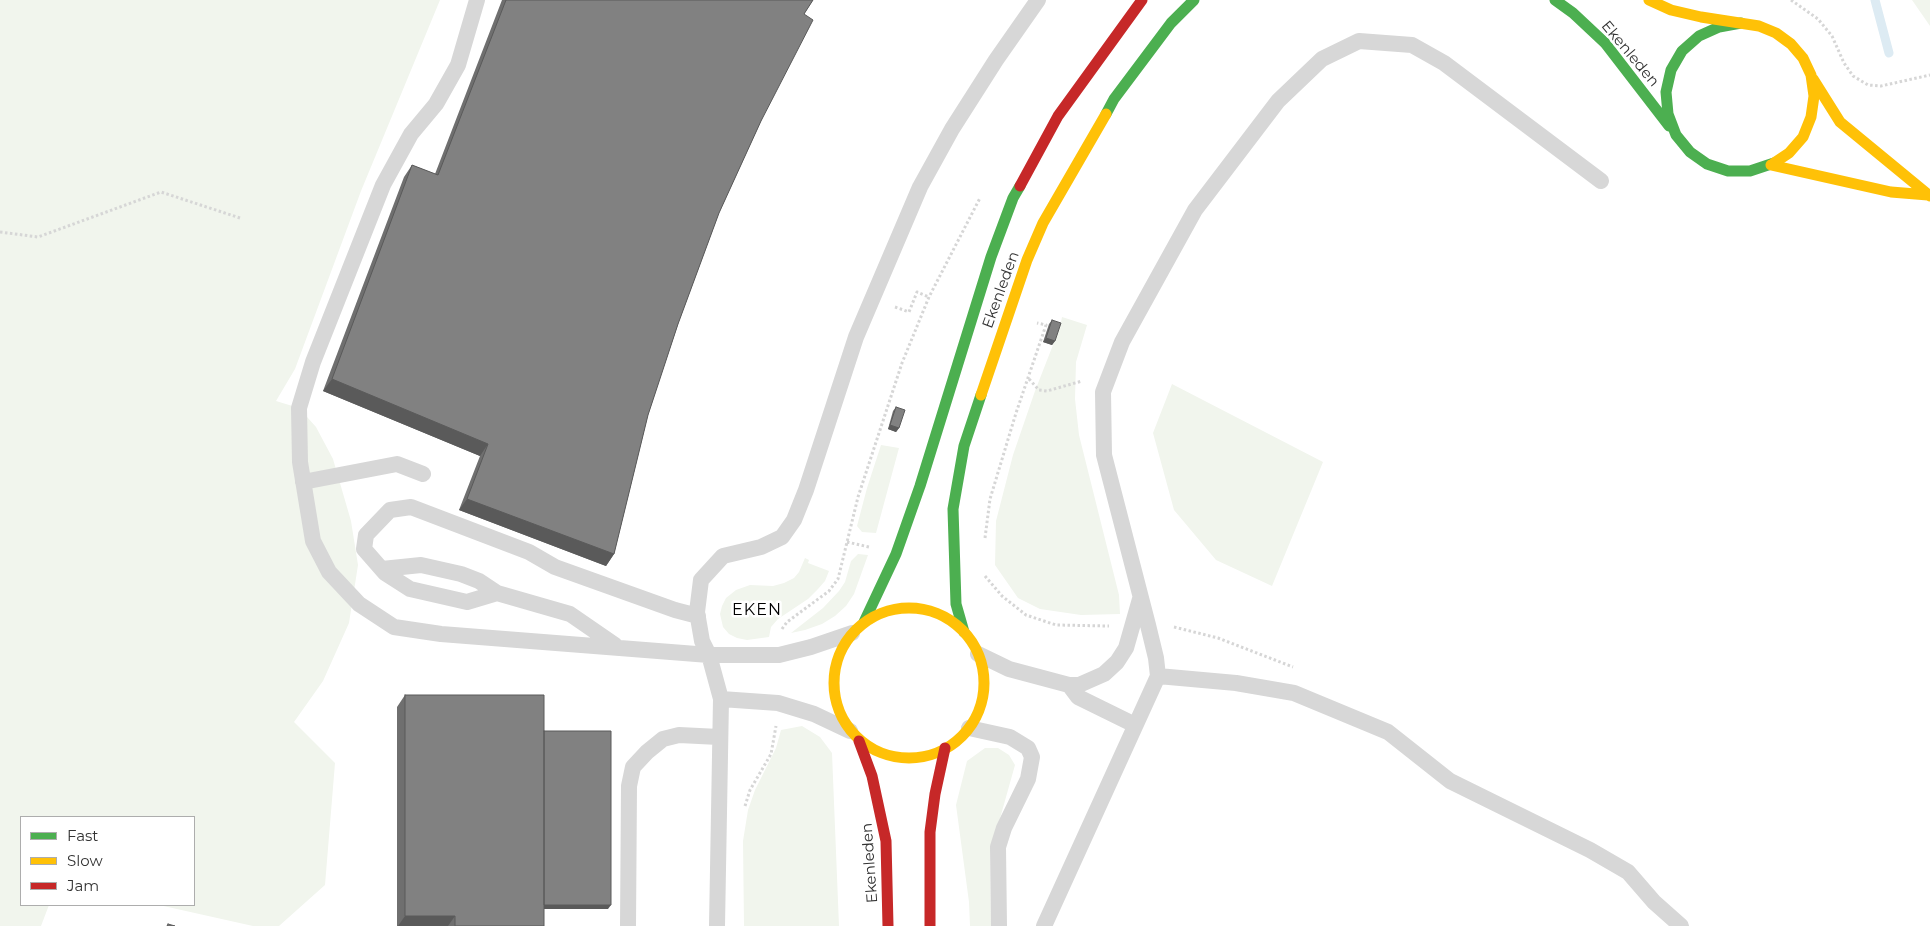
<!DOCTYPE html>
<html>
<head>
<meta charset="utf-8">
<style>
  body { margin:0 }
  #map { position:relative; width:1930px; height:926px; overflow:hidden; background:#fff; font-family:Montserrat,sans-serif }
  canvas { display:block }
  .legend { position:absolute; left:20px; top:816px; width:175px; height:90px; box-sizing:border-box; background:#fff; border:1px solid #adadad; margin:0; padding:6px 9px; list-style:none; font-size:15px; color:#333 }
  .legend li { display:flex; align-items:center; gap:10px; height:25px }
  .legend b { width:25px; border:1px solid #adadad }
</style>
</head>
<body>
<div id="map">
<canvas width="1930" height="926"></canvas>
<ul class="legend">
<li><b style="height:6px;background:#4caf50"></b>Fast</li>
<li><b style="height:6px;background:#ffc107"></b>Slow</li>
<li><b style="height:6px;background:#c62828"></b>Jam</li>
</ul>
</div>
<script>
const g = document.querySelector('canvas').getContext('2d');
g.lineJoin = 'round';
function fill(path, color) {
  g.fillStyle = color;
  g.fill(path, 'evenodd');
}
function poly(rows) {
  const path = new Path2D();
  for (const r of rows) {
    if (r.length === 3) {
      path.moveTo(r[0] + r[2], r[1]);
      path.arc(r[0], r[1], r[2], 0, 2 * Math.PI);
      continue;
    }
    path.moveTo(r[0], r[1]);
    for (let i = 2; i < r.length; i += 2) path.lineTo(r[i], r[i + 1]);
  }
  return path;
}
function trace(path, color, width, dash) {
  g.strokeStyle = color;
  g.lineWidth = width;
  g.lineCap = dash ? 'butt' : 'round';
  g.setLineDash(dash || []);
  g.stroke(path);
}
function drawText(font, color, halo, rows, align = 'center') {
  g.font = font + ' Montserrat,sans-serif';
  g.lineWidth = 5;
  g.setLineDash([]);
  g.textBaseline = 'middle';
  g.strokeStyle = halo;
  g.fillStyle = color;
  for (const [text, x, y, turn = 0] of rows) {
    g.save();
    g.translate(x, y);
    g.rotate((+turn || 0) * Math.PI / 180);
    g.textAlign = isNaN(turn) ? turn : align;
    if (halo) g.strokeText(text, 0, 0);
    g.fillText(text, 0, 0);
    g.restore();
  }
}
fill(poly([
  [0,0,440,0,361,191,295,369,276,401,299,408,316,427,333,459,351,521,358,565,349,623,323,681,294,722,335,763,325,885,279,926,253,926,159,905,194,905,194,817,21,817,21,905,49,905,41,926,0,926],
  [1912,0,1930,0,1930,26],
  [1062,317,1087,325,1076,362,1075,399,1079,435,1119,595,1120,614,1081,615,1040,609,1018,598,995,565,996,521,1013,455,1035,391,1060,327],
  [1172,384,1323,462,1272,586,1216,560,1174,510,1153,433],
  [881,445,899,448,876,533,862,532,857,526,867,488],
  [858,554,868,555,854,594,846,606,835,616,822,624,805,630,791,633,823,608,839,591,845,582,851,561],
  [805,558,809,560,808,563,829,571,825,581,818,589,808,599,778,619,771,627,769,637,747,640,737,638,729,634,723,627,720,614,722,606,726,598,736,590,750,585,773,586,784,583,794,578,799,572],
  [802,726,820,737,832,753,839,926,744,926,743,841,748,810,755,790,776,748,781,730],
  [985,748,998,748,1009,755,1015,765,990,854,991,926,970,926,969,902,956,805,967,761]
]), '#f1f5ed');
trace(poly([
  [1875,0,1889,53]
]), '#ddebf3', 9);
trace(poly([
  [1791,0,1818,19,1832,36,1844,63,1853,76,1868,85,1881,86,1930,75],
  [0,232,38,237,161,192,240,218],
  [895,307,909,312,917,292,929,297],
  [1029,379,1039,390,1047,391,1082,381],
  [985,538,990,499,1016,413,1046,325,1037,323],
  [847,542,869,547],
  [985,576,1002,596,1026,615,1056,625,1109,626],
  [1174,627,1218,638,1293,667],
  [782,629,787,622,829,591,838,579,858,497,902,363,929,297,980,198],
  [745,806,750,790,771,754,776,726]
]), '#d6d6d6', 3, [2.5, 2.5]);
trace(poly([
  [477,0,458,65,436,104,411,134,383,185,313,362,299,408,300,462,313,541,329,572,359,604,394,627,441,634,709,655,779,655,811,647,852,633],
  [303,482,397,464,423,474],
  [382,569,421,565,461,574,479,581,497,593],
  [615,645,570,614,497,593,467,602,410,589,385,573,364,549,366,535,390,510,411,507,529,552,555,567,675,610,698,616],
  [978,654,1009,669,1069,685,1079,685,1104,674,1117,662,1126,648,1140,599],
  [1158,676,1236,683,1294,693,1388,732,1450,781,1590,850,1628,872,1654,902,1681,926],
  [1069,685,1078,697,1135,725],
  [721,699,778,703,814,714,850,731],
  [969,728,1010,737,1028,748,1032,757,1028,779,1004,828,998,847,999,926],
  [628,926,629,786,633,767,647,752,663,739,679,735,719,737],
  [717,926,721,699,709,655,702,641,697,612,701,580,723,556,761,547,782,537,794,520,806,490,856,337,920,187,952,129,996,60,1038,0],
  [1044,926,1158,676,1156,658,1148,625,1104,455,1103,392,1122,342,1195,210,1278,101,1322,59,1359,41,1412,45,1444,63,1601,181]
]), '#d7d7d7', 16);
trace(poly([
  [1555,0,1573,13,1605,43,1669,126],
  [1741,23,1719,27,1699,36,1682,51,1671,70,1666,92,1668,114,1676,135,1690,152,1707,164,1728,171,1750,171,1774,163],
  [1106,114,1114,99,1171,23,1194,0],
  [864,622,896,554,920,486,991,257,1013,198,1020,186],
  [964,632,956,604,953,509,964,446,981,395]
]), '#4caf50', 11);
trace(poly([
  [1649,0,1671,10,1701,17,1759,26,1776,33,1791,44,1803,58,1811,75,1814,96,1811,117,1803,137,1789,153,1774,163],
  [1813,79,1840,122,1930,196],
  [1771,165,1891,192,1928,195],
  [981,395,1027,260,1043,223,1106,114],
  [909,683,75]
]), '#ffc107', 11);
trace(poly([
  [1020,186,1058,116,1142,0],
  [859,741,872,776,886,841,888,926],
  [930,926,930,832,935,794,945,748]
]), '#c62828', 11);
fill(poly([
  [502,0,813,0,804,14,761,121,719,213,678,324,648,415,614,554,606,566,459,510,480,456,323,391,404,177,412,165,435,174],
  [1052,320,1055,341,1052,345,1043,342,1049,324],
  [896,407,899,428,896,432,888,429,893,411],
  [405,695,544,731,608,909,544,909,544,926,397,926,397,707]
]), '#6f6f6f');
fill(poly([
  [1046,338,1055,341,1052,345,1043,342],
  [332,379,488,444,480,456,323,391],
  [890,425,899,428,896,432,888,429],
  [467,499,614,554,606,566,459,510],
  [539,905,611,905,608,909,536,909],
  [405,916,455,916,448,926,398,926]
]), '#5a5a5a');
const building = poly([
  [506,0,813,0,804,14,813,20,761,121,719,213,678,324,648,415,614,554,467,499,488,444,332,379,412,165,438,175,506,0],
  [1052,320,1061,323,1055,341,1046,338,1052,320],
  [896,407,905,410,899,428,890,425,896,407],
  [405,695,544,695,544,926,455,926,455,916,405,916,405,695],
  [544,731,611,731,611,905,544,905,544,731],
  [168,924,175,926,167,926,168,924]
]);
fill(building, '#818181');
trace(building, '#5a5a5a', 1);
drawText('15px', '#333', '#fff', [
  ["Ekenleden",1630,54,50],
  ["Ekenleden",1001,290,-70],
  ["Ekenleden",870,863,-94]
]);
g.letterSpacing = '1px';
drawText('16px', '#000', '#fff', [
  ["EKEN",757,610]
]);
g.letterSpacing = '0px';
</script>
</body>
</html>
